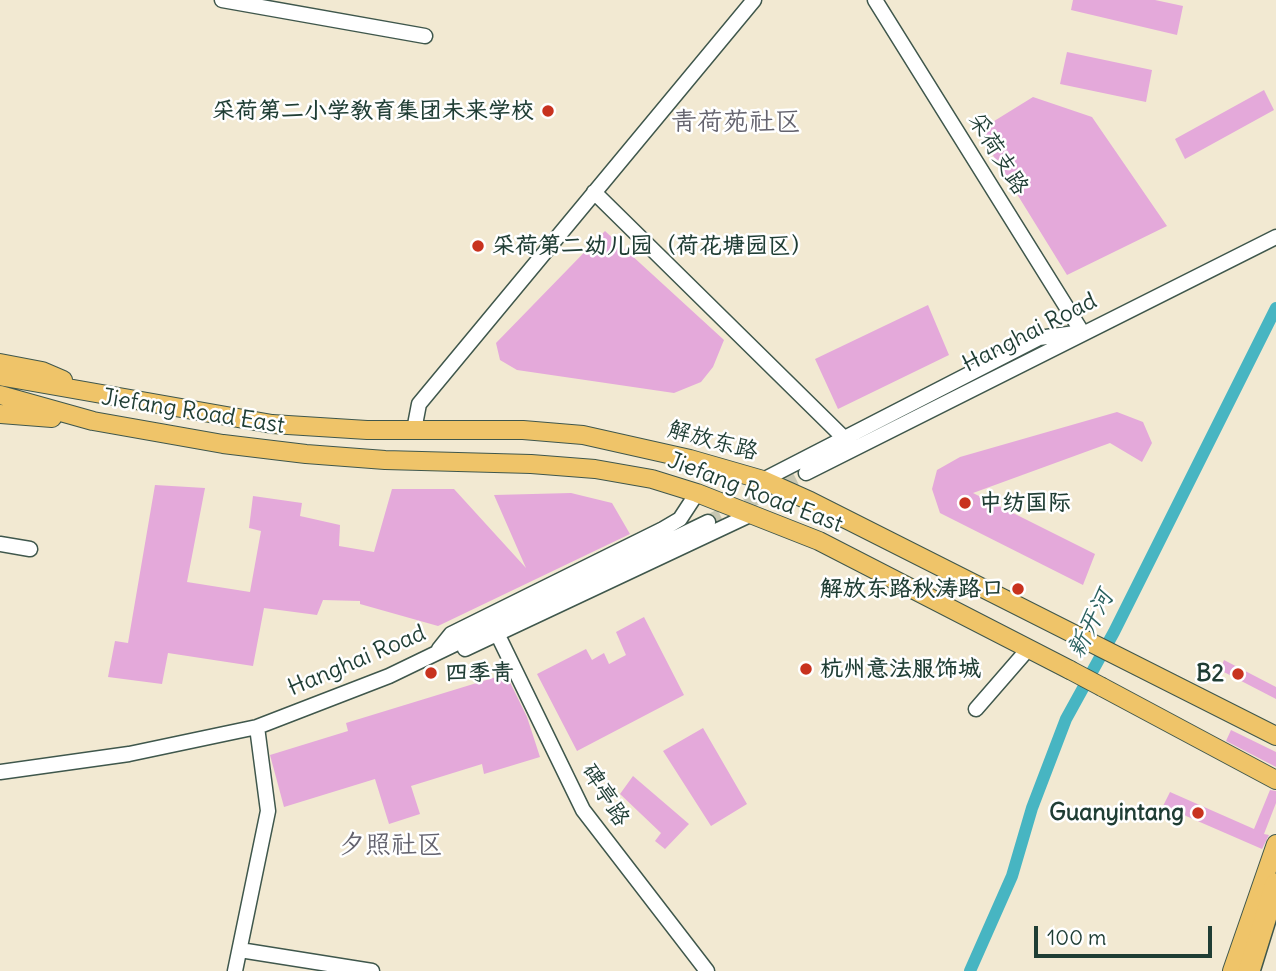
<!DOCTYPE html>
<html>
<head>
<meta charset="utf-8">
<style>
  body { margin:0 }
  #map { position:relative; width:1276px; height:971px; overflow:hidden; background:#f2e9d2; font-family:Delius,sans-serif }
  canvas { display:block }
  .scale { position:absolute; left:1034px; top:926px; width:178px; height:32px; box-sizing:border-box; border:4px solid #1f3d34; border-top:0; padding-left:9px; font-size:21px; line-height:24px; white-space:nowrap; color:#1f3d34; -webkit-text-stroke:5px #fff; paint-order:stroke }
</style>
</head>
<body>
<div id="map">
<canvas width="1276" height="971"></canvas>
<div class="scale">100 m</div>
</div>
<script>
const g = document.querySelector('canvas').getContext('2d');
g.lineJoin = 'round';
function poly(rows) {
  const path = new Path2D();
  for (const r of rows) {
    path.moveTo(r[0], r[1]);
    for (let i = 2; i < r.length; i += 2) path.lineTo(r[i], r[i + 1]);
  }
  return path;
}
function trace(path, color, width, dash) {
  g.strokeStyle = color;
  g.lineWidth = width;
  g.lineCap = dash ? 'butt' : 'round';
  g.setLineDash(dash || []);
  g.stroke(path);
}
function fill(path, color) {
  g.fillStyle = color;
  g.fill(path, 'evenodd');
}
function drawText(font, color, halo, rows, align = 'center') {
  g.font = font + ' Delius,"LXGW WenKai TC",sans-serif';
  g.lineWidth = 5;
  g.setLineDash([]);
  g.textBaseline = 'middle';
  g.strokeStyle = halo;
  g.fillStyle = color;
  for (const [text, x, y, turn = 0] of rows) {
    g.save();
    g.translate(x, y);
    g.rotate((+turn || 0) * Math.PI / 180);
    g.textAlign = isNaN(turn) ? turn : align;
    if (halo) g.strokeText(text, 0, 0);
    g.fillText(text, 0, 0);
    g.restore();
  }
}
trace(poly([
  [970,971,1012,876,1032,808,1066,719,1114,632,1276,308]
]), '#47b5c2', 12);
fill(poly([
  [1073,0,1155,0,1183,6,1177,35,1071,10],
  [1067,52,1152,70,1146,102,1060,84],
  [1264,90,1274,110,1185,159,1175,139],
  [1033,97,1092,117,1167,226,1067,275,978,131],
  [605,231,724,340,713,367,701,382,674,393,517,370,500,360,496,343],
  [928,305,949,355,838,409,815,359],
  [1117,412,1143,422,1152,443,1142,462,1110,443,973,493,1095,554,1083,585,940,513,932,489,937,470,960,457],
  [155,485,205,488,187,582,250,592,261,531,249,528,253,496,302,503,300,516,340,525,339,546,374,552,392,489,454,489,526,568,494,495,571,493,612,503,630,534,438,626,360,604,360,601,323,600,317,615,264,608,253,666,168,653,162,684,108,677,115,641,128,643],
  [644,617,684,695,577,751,537,674,586,649,592,660,604,653,609,664,626,655,616,632],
  [1224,660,1276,687,1276,699,1220,670],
  [506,674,527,717,540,757,484,774,482,764,411,786,420,814,389,824,375,779,284,807,270,755,348,731,346,723],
  [703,728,747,804,711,826,663,751],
  [1231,730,1276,752,1276,767,1226,741],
  [633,776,689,824,665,849,655,841,661,833,620,794],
  [1270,790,1276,791,1276,803,1264,834,1269,835,1262,849,1163,806,1170,792,1254,829]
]), '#e4a9da');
trace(poly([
  [708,522,806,473]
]), '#c8c7b2', 14, [14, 7]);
const minor = poly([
  [222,0,425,36],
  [594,192,844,438],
  [414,430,419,404,754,0],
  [806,473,1276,237],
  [763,480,1039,338,1082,332,875,0],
  [0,544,30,549],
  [493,625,583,810,707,971],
  [439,649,451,634,663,529,680,519,697,493],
  [465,649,752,514],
  [976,709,1029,648],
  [0,772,129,754,257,727,389,676,708,522],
  [240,950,372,971],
  [235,971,268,811,257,727]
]);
const major = poly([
  [0,363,42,371,63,380],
  [0,376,272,424,367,430,523,430,583,435,690,459,763,480,810,501,1276,736],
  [0,395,93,421,223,444,306,454,385,460,531,464,595,469,652,479,697,493,819,541,1070,670],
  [0,414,52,418],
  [1102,687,1276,780],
  [1232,971,1276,844]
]);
const highway = poly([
  [1249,971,1276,884]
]);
trace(minor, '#3f574c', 17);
trace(major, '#3f574c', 20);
trace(highway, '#3f574c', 24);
trace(minor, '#fff', 14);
trace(major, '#efc469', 18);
trace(highway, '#efc469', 21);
const majorBridge = poly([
  [1070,670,1102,687]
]);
trace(majorBridge, '#3f574c', 20, []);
trace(majorBridge, '#efc469', 18);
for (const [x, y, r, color] of [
  [548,111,7,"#c8321e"],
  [478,246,7,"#c8321e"],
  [965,503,7,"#c8321e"],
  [1018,589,7,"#c8321e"],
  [806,669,7,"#c8321e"],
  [431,673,7,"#c8321e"],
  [1238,674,7,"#c8321e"],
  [1198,813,7,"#c8321e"]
]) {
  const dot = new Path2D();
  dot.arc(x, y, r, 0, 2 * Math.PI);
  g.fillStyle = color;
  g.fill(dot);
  trace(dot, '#fff', 2.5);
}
drawText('bold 23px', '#1f3d34', '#fff', [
  ["采荷第二小学教育集团未来学校",534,111],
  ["采荷第二幼儿园（荷花塘园区）",492,246,"left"],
  ["中纺国际",979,503,"left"],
  ["解放东路秋涛路口",1004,589],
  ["杭州意法服饰城",820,669,"left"],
  ["四季青",445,673,"left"],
  ["B2",1224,674],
  ["Guanyintang",1184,813]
], 'right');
drawText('23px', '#1f3d34', '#fff', [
  ["采荷支路",998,154,58],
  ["Hanghai Road",1030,333,-27],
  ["Jiefang Road East",193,412,9],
  ["解放东路",713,441,15],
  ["Jiefang Road East",755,493,21],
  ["Hanghai Road",357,661,-23],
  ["碑亭路",605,795,58]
]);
drawText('italic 24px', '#2b615f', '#fff', [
  ["新开河",1091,624,-63]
]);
drawText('26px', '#64636e', '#fff', [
  ["青荷苑社区",736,123],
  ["夕照社区",391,846]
]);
</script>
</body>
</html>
